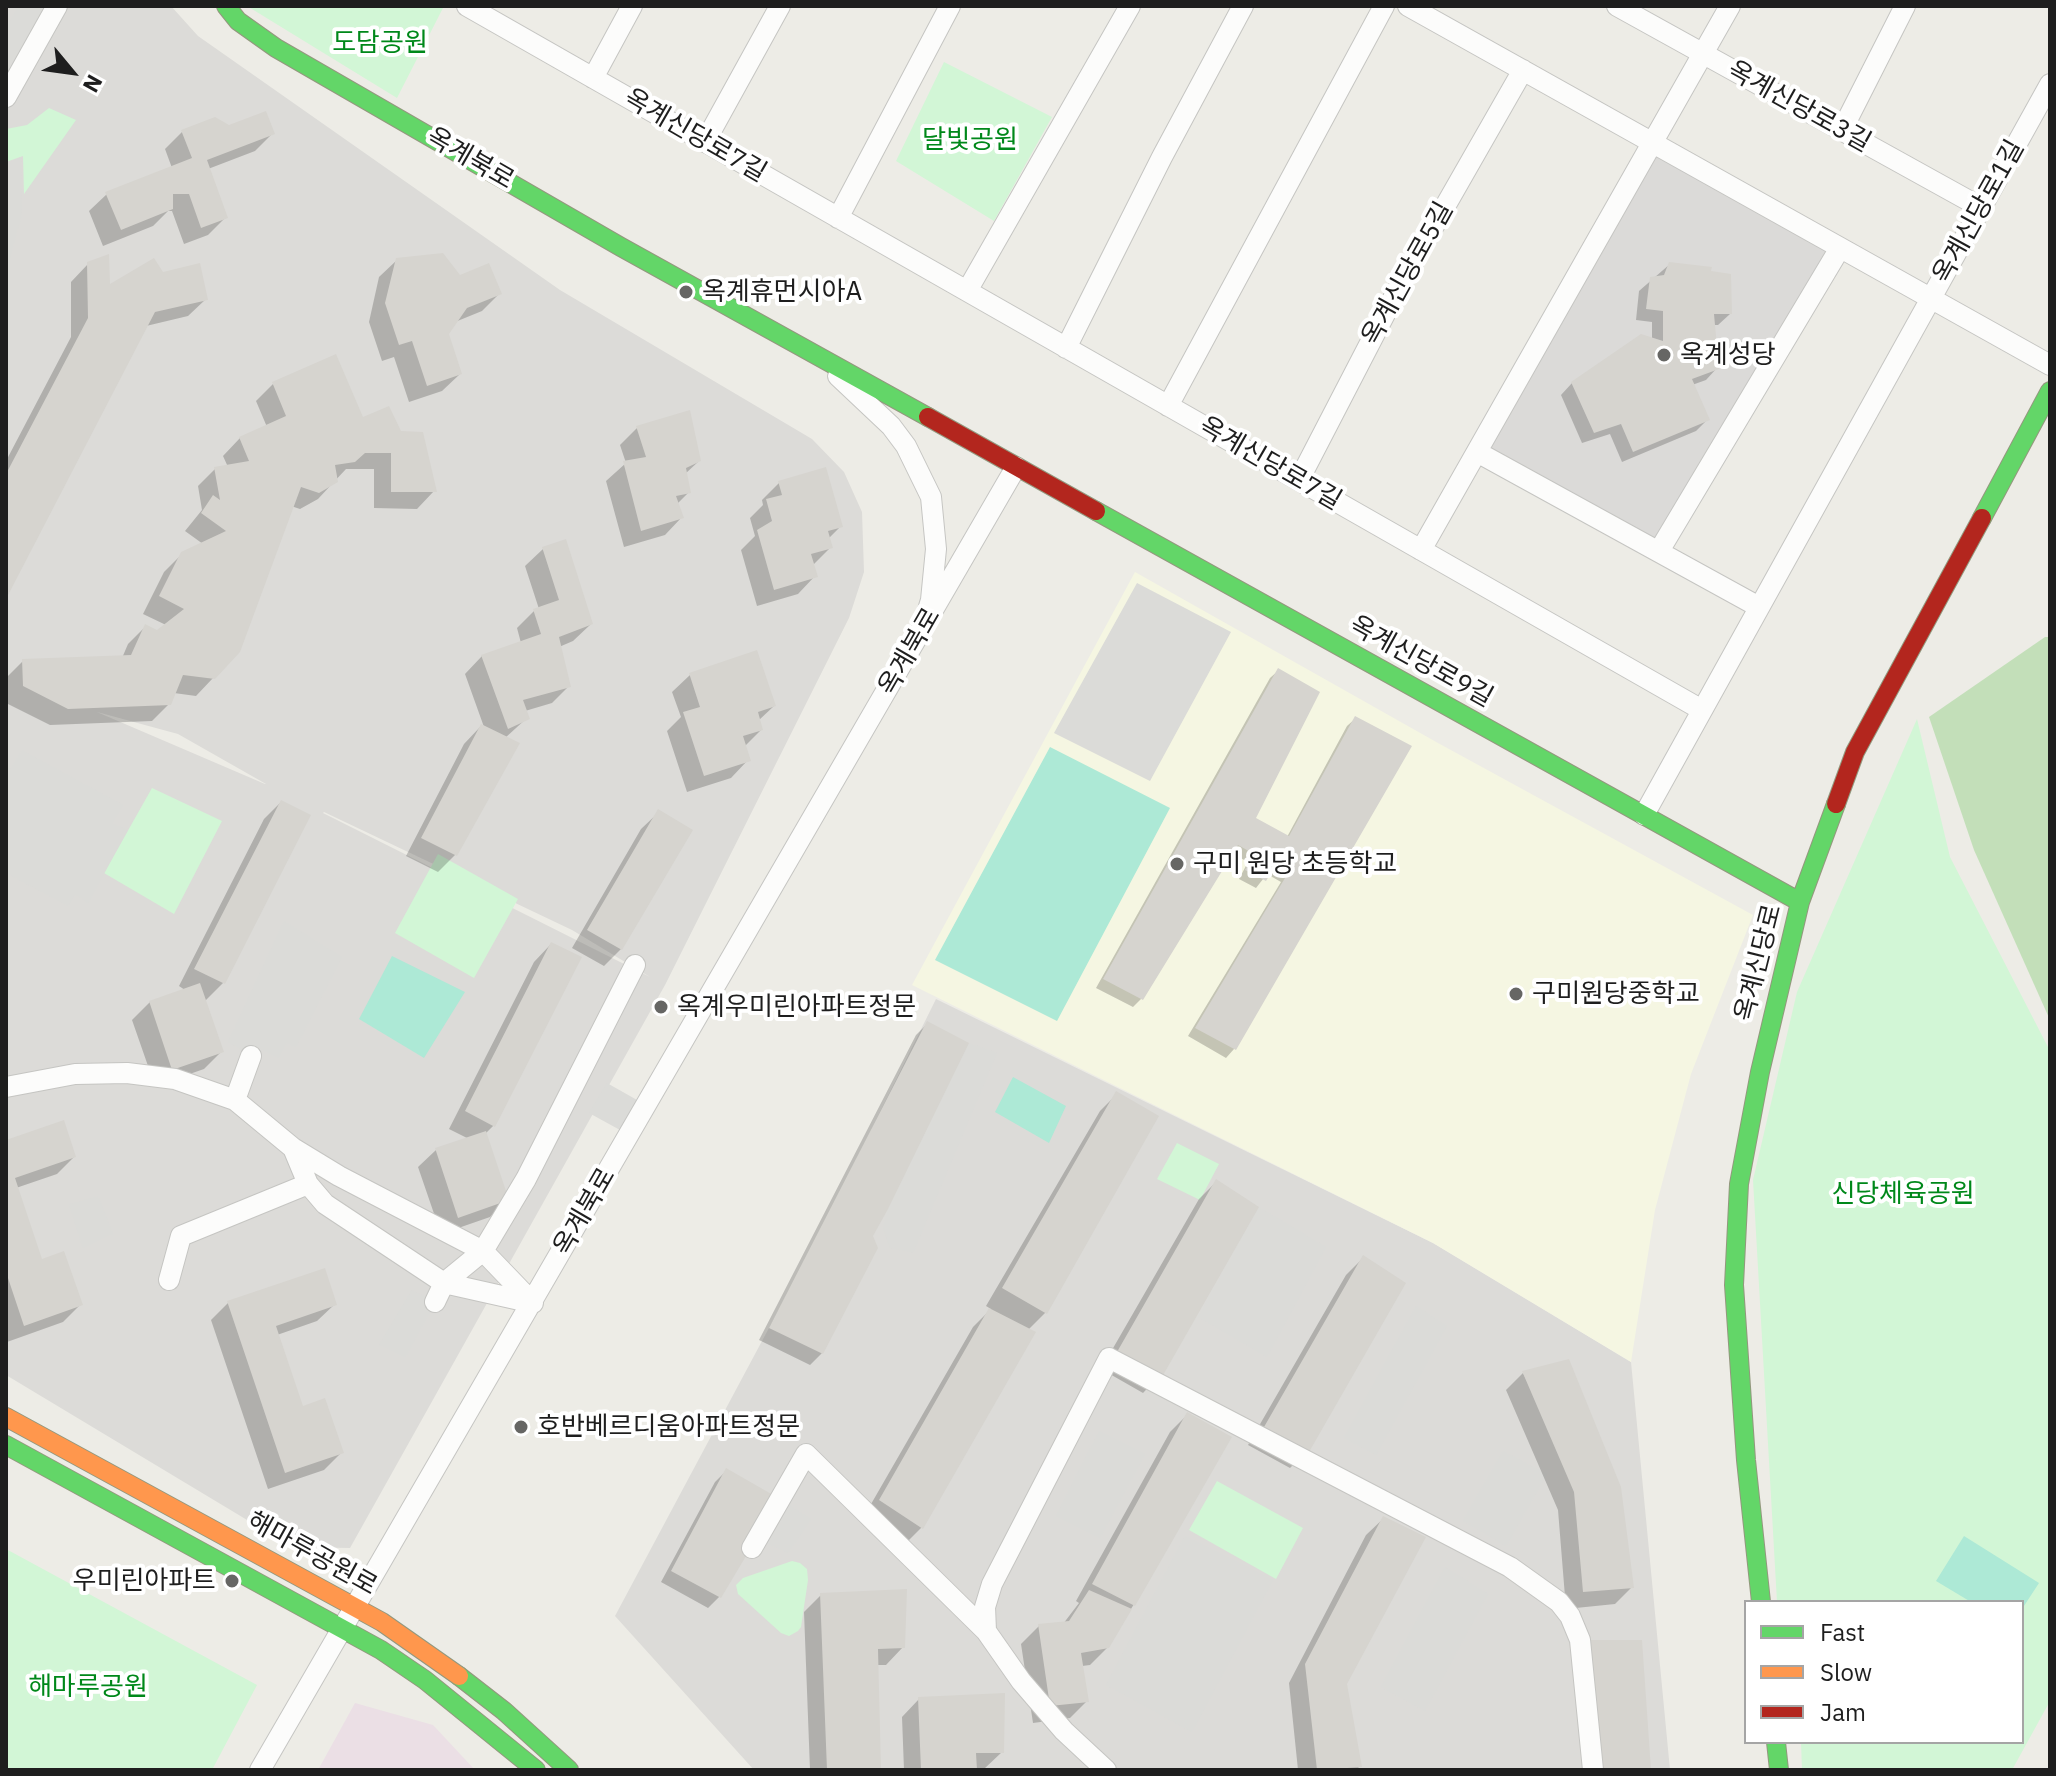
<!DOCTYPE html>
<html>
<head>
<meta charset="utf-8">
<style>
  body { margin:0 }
  #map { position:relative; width:2056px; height:1776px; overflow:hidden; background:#edece6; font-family:"IBM Plex Sans",sans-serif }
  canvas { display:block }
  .frame { position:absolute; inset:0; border:8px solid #1e1e1e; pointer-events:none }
  .legend { position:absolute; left:1744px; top:1600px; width:280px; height:144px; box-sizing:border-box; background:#fff; border:2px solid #a5a5a5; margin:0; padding:10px 14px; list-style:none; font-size:24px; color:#1e1e1e }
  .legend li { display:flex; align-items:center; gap:16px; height:40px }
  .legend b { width:40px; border:2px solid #a5a5a5 }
  .north { position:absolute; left:32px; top:32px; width:80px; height:80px; -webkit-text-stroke:6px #fff; paint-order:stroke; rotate:119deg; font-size:22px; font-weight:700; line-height:32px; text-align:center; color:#1e1e1e }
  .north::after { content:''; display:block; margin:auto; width:28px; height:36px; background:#1e1e1e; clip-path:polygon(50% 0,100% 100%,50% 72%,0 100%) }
</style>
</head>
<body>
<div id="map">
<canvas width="2056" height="1776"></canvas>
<div class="frame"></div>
<ul class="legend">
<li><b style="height:10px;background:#63d668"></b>Fast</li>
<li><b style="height:10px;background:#ff974d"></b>Slow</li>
<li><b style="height:10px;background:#b3261e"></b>Jam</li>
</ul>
<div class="north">N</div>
</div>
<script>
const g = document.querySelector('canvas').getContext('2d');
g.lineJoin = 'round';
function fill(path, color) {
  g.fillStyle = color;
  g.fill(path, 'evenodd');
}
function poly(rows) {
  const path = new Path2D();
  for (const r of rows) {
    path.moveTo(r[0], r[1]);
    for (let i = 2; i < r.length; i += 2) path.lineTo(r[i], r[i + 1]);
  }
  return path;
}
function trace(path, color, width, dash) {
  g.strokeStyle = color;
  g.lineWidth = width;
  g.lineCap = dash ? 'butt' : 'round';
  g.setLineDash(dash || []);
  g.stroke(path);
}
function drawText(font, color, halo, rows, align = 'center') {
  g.font = font + ' "IBM Plex Sans","Noto Sans KR",sans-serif';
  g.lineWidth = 8;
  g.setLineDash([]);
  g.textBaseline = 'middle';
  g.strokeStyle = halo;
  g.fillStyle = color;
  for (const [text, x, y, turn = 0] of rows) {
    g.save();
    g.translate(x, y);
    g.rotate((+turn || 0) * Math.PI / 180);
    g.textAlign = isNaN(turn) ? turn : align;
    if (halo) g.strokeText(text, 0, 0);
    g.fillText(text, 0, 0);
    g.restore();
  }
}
fill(poly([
  [6,6,171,6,198,36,560,290,812,439,844,472,862,512,864,572,849,618,665,985,350,1548,292,1547,6,1375],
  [97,712,178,734,266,784,265,784],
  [324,812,572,930,650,977,323,813],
  [936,999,1433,1243,1631,1362,1670,1770,754,1770,615,1616,824,1225]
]), '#dcdbd8');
fill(poly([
  [355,1703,433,1725,475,1770,318,1770]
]), '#ebdfe5');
fill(poly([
  [1135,572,1438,743,1753,915,1691,1074,1655,1210,1631,1362,1433,1243,912,985]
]), '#f5f6e2');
fill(poly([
  [1652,143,1840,248,1659,551,1477,452]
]), '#dbdad8');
fill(poly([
  [2045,637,2050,637,2050,1020,1974,850,1929,717]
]), '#c3dfb9');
fill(poly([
  [247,6,444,6,397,98],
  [944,62,1052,117,994,221,896,161],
  [49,108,76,120,24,194,23,156,6,162,6,129,27,125],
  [1917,719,1950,857,2050,1051,2050,1701,2012,1770,1802,1770,1801,1742,2022,1742,2022,1602,1777,1602,1753,1180,1797,992],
  [152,788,222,821,174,914,104,873],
  [438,854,518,899,474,978,395,933],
  [1177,1143,1219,1164,1200,1200,1157,1179],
  [1217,1481,1303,1528,1276,1579,1189,1530],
  [6,1549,257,1685,212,1770,6,1770],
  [792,1561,800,1563,807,1569,808,1580,801,1627,798,1631,789,1636,781,1633,738,1594,736,1585,743,1578]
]), '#d2f6d6');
fill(poly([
  [1050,747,1170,808,1057,1021,935,960],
  [392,956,465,992,424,1058,359,1019],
  [1013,1077,1066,1106,1049,1143,995,1112],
  [1964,1536,2039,1583,2022,1609,2022,1602,1971,1602,1936,1581]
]), '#ade9d6');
fill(poly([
  [19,6,57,6,6,97,6,28],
  [21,157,22,214,6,272,6,164],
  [1137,583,1231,632,1150,781,1054,733],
  [22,750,123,805,112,823,128,830,88,903,75,894,68,906,6,873,6,767,11,769],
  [284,921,342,957,296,1047,287,1043,279,1059,255,1047,251,1056,228,1042],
  [969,1043,997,1053,913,1253,890,1248,883,1228,888,1209],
  [607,1083,637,1100,620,1130,589,1113],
  [98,1196,113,1234,83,1249,69,1204],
  [1259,1207,1326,1247,1267,1357,1198,1317],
  [412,1290,435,1302,405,1358,379,1345],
  [1416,1306,1447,1326,1376,1455,1344,1438],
  [1099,1431,1145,1454,1100,1538,1056,1516],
  [1503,1451,1547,1474,1506,1546,1463,1521],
  [780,1499,811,1519,788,1553,759,1540],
  [1185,1536,1273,1580,1192,1732,1106,1685],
  [1445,1567,1488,1594,1425,1711,1381,1687]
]), '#dbdbd8');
fill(poly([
  [229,128,273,133,255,151,208,169,225,218,208,235,184,244,172,211,168,211,153,226,103,246,89,211,107,194,172,168,165,149,182,132],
  [397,260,459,277,499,294,482,311,455,322,446,334,460,374,442,391,409,402,394,357,382,361,369,322,379,277],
  [88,264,108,288,162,274,206,299,188,316,146,326,6,595,6,461,71,337,71,282],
  [1670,264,1730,314,1718,325,1713,325,1717,368,1706,380,1692,385,1708,419,1696,431,1622,462,1610,434,1582,443,1561,395,1572,383,1652,340,1652,322,1636,320,1639,291],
  [273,384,399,433,434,491,417,509,374,508,374,469,346,469,318,499,300,509,291,506,213,678,196,696,174,693,169,704,152,721,50,725,6,703,6,678,23,661,122,658,128,644,145,627,157,632,166,625,143,614,164,572,182,554,203,544,185,531,202,510,198,486,215,469,228,467,223,456,240,438,267,427,256,401],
  [638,427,699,461,685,474,689,492,677,504,682,517,665,535,624,547,606,481,626,463,620,445],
  [779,483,841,526,828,539,831,547,812,566,815,576,798,594,757,606,741,550,755,536,750,518,763,505,762,500],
  [543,549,591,624,573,641,559,647,569,686,552,703,525,711,527,718,505,738,455,855,438,872,406,856,464,744,481,726,484,727,465,674,482,656,521,643,517,628,534,611,539,609,525,566],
  [756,653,774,706,758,721,761,730,744,747,748,760,731,778,687,792,667,731,681,717,672,692,690,675],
  [1279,670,1253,819,1287,837,1347,726,1356,718,1409,747,1234,1049,1226,1058,1188,1036,1281,882,1267,874,1256,888,1239,879,1248,862,1231,853,1141,999,1133,1007,1096,988,1270,678],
  [281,802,223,983,204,1002,221,1052,204,1069,155,1086,132,1020,150,1002,185,990,179,986,264,819],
  [659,812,621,949,604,966,572,948,641,829],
  [551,944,494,1125,485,1134,507,1200,490,1217,441,1234,418,1167,436,1150,469,1139,449,1129,534,962],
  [927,1024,871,1235,822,1353,810,1365,759,1340,916,1035],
  [1117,1094,1046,1312,1028,1330,1033,1333,921,1528,904,1545,863,1518,973,1327,991,1309,986,1306,1100,1111],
  [6,1142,74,1157,57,1174,16,1188,41,1261,80,1305,63,1322,7,1342],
  [1216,1182,1160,1375,1143,1393,1101,1369,1199,1199],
  [1363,1258,1307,1451,1290,1468,1248,1445,1346,1275],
  [228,1303,335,1304,317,1321,277,1335,302,1409,341,1453,324,1470,268,1489,211,1320],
  [1523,1373,1632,1587,1615,1604,1566,1609,1558,1510,1506,1390],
  [1187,1415,1134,1604,1108,1647,1090,1665,1082,1666,1087,1701,1070,1718,1033,1723,1021,1644,1039,1626,1063,1624,1079,1603,1076,1601,1170,1432],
  [726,1471,720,1596,708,1608,661,1582,715,1482],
  [1384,1518,1345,1683,1360,1766,1356,1770,1298,1770,1289,1683,1366,1535],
  [821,1595,903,1647,886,1665,877,1665,879,1770,810,1770,804,1612],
  [919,1699,1002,1752,984,1769,904,1770,902,1717]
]), '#0003');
fill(poly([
  [266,111,275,134,207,160,228,218,201,228,189,194,173,194,173,209,121,230,105,192,192,158,181,130,215,117,229,125],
  [443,253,460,275,489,263,502,294,467,308,449,334,462,374,427,386,412,341,399,345,385,303,396,258],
  [109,254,110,284,154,258,163,272,200,263,208,300,155,312,6,599,6,474,88,318,87,262],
  [1669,262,1712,267,1711,271,1731,274,1732,314,1714,314,1719,369,1692,379,1710,420,1633,452,1621,424,1594,433,1571,382,1641,334,1663,341,1663,311,1646,309,1650,277,1664,275],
  [336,354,363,417,389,406,401,431,423,432,437,492,391,492,391,453,365,453,355,462,335,465,338,482,319,493,301,487,240,652,215,679,183,675,171,705,68,709,23,686,22,659,131,655,145,624,157,630,184,609,159,596,181,552,226,531,201,513,213,495,220,500,214,467,249,461,239,437,286,416,272,382],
  [690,410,701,461,686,468,691,493,676,496,684,518,641,531,623,461,646,457,636,426],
  [826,467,843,527,828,531,833,548,811,554,818,577,774,590,757,530,772,521,766,499,782,495,778,481],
  [566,539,593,624,559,637,571,687,523,700,530,719,508,729,481,655,541,634,533,609,559,600,542,547],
  [757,650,776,706,758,712,763,730,743,736,751,761,704,776,683,712,700,707,689,673],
  [1278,668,1320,692,1256,818,1289,836,1355,716,1412,746,1236,1050,1195,1028,1288,873,1275,866,1266,881,1245,870,1254,854,1238,845,1143,1000,1103,979],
  [481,724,520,743,457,856,421,838],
  [281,800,311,815,225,984,194,969],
  [658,809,693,830,622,950,587,930],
  [551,942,582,957,495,1127,465,1111],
  [200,983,224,1052,172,1070,149,1001],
  [927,1021,969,1043,888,1209,873,1236,878,1248,823,1354,769,1328],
  [1116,1091,1159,1116,1047,1314,1002,1288],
  [64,1120,76,1157,15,1178,42,1259,64,1251,83,1305,24,1326,6,1272,6,1140],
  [486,1131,509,1200,458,1218,435,1148],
  [1216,1179,1259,1207,1162,1377,1117,1352],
  [1363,1255,1406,1283,1309,1452,1264,1427],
  [325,1268,337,1305,276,1326,303,1406,325,1398,344,1453,285,1473,227,1301],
  [989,1308,1036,1332,923,1529,879,1500],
  [1569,1359,1621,1487,1634,1588,1583,1592,1574,1492,1522,1371],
  [1187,1412,1232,1437,1135,1606,1092,1584],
  [726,1468,780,1499,721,1598,671,1571],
  [1383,1516,1426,1537,1347,1684,1362,1767,1317,1770,1305,1664],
  [907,1589,905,1648,878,1649,881,1770,827,1770,820,1593],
  [1089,1590,1132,1609,1109,1648,1081,1653,1089,1702,1050,1706,1038,1624,1069,1621],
  [1590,1640,1642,1640,1651,1770,1600,1770],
  [1005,1693,1004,1753,976,1753,977,1770,921,1770,918,1697]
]), '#d6d4cf');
const street = poly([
  [467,6,1702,710],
  [1408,6,2050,365],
  [1617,6,1982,208],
  [593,78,632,6],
  [6,97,57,6],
  [1842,130,1905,6],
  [705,142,780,6],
  [838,218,950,6],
  [967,291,1130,6],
  [1066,348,1162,157,1243,6],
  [838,376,891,426,906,446,931,497,936,549,931,600,928,610],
  [1168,406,1384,6],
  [1477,452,1759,607],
  [1299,480,1399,287,1523,70],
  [1421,550,1730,6],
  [1659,551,1840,248],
  [1644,815,2050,84],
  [6,1087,75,1074,127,1073,175,1079,235,1100,293,1148],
  [235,1100,251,1056],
  [293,1148,339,1176,483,1251,533,1303,444,1283,325,1204,308,1184,293,1148],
  [169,1280,181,1236,308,1184],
  [435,1302,444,1283,483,1251,526,1179,635,965],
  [752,1548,806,1454,986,1631,1021,1681,1064,1731,1106,1770],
  [986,1631,985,1607,992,1584,1109,1358,1510,1567,1559,1602,1570,1616,1580,1640,1593,1770],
  [260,1770,1016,467]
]);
const fast = poly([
  [226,6,238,21,276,48,621,247,928,417],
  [1096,511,1800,902],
  [1982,518,2050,391],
  [6,1445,381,1650,425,1680,536,1770],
  [1761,1602,1746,1460,1734,1285,1739,1184,1760,1072,1800,902,1836,804],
  [459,1676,504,1711,569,1770],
  [1776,1742,1779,1770]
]);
const slow = poly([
  [6,1417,382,1622,459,1676]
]);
const jam = poly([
  [928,417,1096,511],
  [1836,804,1855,752,1982,518]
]);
trace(street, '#c5c5c2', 22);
trace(fast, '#93987e', 20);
trace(slow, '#93987e', 20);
trace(jam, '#93987e', 20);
trace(street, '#fcfcfb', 20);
trace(fast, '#63d668', 18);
trace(slow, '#ff974d', 18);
trace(jam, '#b3261e', 18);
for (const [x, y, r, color] of [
  [686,292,8,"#666664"],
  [1664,355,8,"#666664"],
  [1177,864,8,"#666664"],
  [1516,994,8,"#666664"],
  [661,1007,8,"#666664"],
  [521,1427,8,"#666664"],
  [232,1581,8,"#666664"]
]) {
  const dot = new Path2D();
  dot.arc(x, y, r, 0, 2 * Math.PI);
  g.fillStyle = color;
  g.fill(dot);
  trace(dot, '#fff', 3);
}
drawText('26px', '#00881a', '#fff', [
  ["도담공원",380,43],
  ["달빛공원",970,140],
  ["신당체육공원",1903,1194],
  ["해마루공원",88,1687]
]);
drawText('26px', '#1e1e1e', '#fff', [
  ["옥계신당로3길",1799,107,29],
  ["옥계신당로7길",695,136,30],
  ["옥계북로",470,159,30],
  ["옥계신당로1길",1979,212,-61],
  ["옥계신당로5길",1408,274,-61],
  ["옥계신당로7길",1270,464,30],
  ["옥계북로",910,652,-60],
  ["옥계신당로9길",1421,662,29],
  ["옥계신당로",1759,963,-76],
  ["옥계북로",585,1212,-60],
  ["해마루공원로",312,1554,29]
]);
drawText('26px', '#1e1e1e', '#fff', [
  ["옥계휴먼시아A",702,292],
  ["옥계성당",1680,355],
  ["구미 원당 초등학교",1193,864],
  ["구미원당중학교",1532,994],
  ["옥계우미린아파트정문",677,1007],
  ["호반베르디움아파트정문",537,1427],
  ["우미린아파트",216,1581,"right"]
], 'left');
</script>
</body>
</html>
